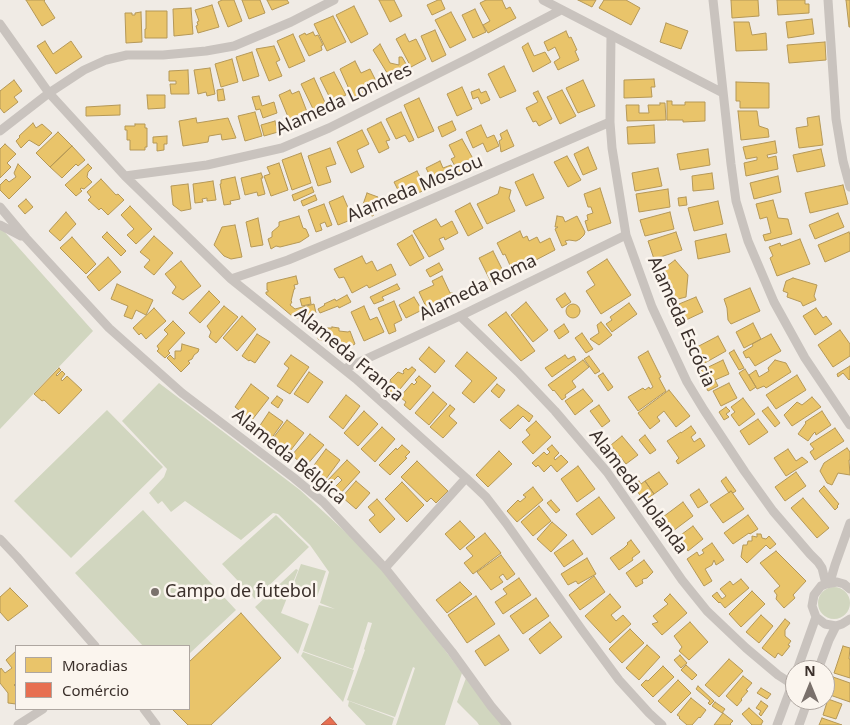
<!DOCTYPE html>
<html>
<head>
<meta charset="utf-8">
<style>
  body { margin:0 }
  #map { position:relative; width:850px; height:725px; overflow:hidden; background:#f0ebe5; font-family:"Noto Sans",sans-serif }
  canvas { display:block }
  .legend { position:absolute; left:15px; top:645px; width:175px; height:65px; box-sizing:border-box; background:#fbf5ee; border:1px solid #aea6a0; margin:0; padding:6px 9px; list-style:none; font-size:15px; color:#3b302b }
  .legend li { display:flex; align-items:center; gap:10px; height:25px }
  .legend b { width:25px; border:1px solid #aea6a0 }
  .north { position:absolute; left:785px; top:660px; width:50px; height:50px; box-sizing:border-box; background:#fbf5ee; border:1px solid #aea6a0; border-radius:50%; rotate:0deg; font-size:14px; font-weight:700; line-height:20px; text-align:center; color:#3b302b }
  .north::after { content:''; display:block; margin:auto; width:18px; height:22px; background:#7a716c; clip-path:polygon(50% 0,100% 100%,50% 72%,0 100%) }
</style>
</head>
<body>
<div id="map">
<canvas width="850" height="725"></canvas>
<ul class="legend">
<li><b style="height:14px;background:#e9c46a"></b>Moradias</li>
<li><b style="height:14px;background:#e76f51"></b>Comércio</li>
</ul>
<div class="north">N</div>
</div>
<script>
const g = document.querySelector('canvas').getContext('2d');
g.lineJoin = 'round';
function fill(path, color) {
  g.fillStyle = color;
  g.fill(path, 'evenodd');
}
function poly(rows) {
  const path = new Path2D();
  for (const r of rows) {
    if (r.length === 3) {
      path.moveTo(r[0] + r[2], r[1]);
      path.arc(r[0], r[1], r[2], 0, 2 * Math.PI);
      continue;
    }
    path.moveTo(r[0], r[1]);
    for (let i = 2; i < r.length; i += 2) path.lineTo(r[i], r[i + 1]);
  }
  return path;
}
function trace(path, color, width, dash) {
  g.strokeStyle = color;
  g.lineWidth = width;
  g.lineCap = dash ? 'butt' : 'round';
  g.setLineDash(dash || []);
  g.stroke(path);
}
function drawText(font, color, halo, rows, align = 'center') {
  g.font = font + ' "Noto Sans",sans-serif';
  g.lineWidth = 5;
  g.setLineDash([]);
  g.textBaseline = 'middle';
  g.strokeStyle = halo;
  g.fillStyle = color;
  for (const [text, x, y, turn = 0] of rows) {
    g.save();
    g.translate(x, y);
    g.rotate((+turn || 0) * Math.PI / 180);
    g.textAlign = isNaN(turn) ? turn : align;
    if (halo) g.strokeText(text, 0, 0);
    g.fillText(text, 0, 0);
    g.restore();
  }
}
fill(poly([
  [0,229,2,229,93,331,0,429],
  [159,383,300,490,365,550,398,587,462,673,445,725,396,725,415,668,413,667,395,717,347,700,365,650,364,649,372,623,368,622,353,669,303,651,319,605,335,609,320,603,329,572,310,545,278,514,273,513,241,540,185,501,171,512,162,501,158,504,149,493,164,477,167,469,122,421],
  [107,410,163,467,71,558,14,501],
  [143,510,236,610,189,654,189,646,143,646,75,573],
  [276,515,309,547,255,599,222,564],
  [301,564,326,571,317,597,292,588],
  [296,569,298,570,281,613,309,624,298,654,255,607],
  [834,603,16],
  [303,652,354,670,343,702,301,656],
  [466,678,503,725,479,725,477,722,457,702],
  [349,701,394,718,392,725,366,725,348,706]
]), '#d1d6bf');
const homes = poly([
  [26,0,45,0,44,1,55,18,42,26,26,0],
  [222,0,234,0,242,21,228,27,218,2,222,0],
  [242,0,260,0,265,13,249,19,242,0],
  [267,0,287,0,289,3,272,10,267,0],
  [379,0,394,0,402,16,390,22,379,0],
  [438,0,441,0,445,9,432,15,427,5,438,0],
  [486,0,502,0,506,9,510,7,516,18,488,33,483,25,490,21,480,3,486,0],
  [578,0,596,0,592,7,578,0],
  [604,0,626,0,640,8,631,25,599,8,604,0],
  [731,0,758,0,759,16,732,18,731,0],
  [777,0,805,0,805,4,809,4,809,13,778,15,777,0],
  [846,0,850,0,850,27,849,27,846,0],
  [212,5,219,27,198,33,196,26,198,25,197,22,199,21,195,10,212,5],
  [354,6,368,34,351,43,336,15,354,6],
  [191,8,193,34,174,36,173,9,191,8],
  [475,9,486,32,473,38,462,15,475,9],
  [146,11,167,11,167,38,145,38,145,29,146,29,146,11],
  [141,12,142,42,126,43,125,13,132,13,132,15,135,15,135,13,141,12],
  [451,12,466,40,450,48,435,20,451,12],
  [333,16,346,42,327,51,314,24,333,16],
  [812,19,814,34,788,38,786,22,812,19],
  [734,22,749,22,752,35,766,33,767,50,736,51,734,22],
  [666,23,688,31,681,49,660,42,666,23],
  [435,30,446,55,432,62,421,36,435,30],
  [566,31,569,38,571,37,577,50,575,51,579,60,558,70,554,62,560,58,555,47,548,51,544,42,566,31],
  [313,32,315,36,318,35,323,45,321,46,322,50,309,56,299,36,305,33,306,35,313,32],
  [293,34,305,61,289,68,277,41,293,34],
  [405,34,409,42,416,39,426,59,411,67,396,39,405,34],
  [45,41,53,54,71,41,82,57,56,74,37,46,45,41],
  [825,42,826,60,789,63,787,45,825,42],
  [528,43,534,56,545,52,551,62,533,72,522,47,528,43],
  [380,44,390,63,399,65,399,57,402,57,409,69,389,76,373,50,380,44],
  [274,46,280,60,276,62,282,76,269,81,256,49,274,46],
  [252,52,259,76,243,81,236,57,252,52],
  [232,59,238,82,221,87,215,64,232,59],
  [355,61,361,73,370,69,379,87,351,100,347,92,350,91,340,69,355,61],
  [504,66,516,91,500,98,488,74,504,66],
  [210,68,215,94,207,96,206,92,198,94,194,70,210,68],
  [188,70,189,94,171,94,170,84,176,84,176,81,169,81,169,71,188,70],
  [334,72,346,95,332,102,320,78,334,72],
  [314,78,327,107,315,113,301,84,314,78],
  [654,79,655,87,651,87,652,97,624,98,624,80,654,79],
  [14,80,22,91,14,97,18,102,4,113,0,108,0,91,14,80],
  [583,80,595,106,578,113,566,88,583,80],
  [736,82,769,83,769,108,740,108,740,101,736,101,736,82],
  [462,87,472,109,457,116,447,94,462,87],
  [223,89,225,100,218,101,217,90,223,89],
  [479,89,481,93,486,91,490,100,481,104,478,97,473,99,471,92,479,89],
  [290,90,292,94,299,91,309,117,291,124,279,95,290,90],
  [562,90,576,116,560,124,547,97,562,90],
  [538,91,552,119,539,126,536,121,533,122,526,108,538,102,533,93,538,91],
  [147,95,165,95,165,108,148,109,147,95],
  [259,96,262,106,274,102,277,113,263,118,260,109,256,110,252,97,259,96],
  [419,98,434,131,418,138,404,105,419,98],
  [667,101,672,101,672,105,685,105,685,102,705,102,705,121,683,122,683,120,667,120,667,101],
  [660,103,665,103,666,120,627,121,626,105,639,105,639,113,649,113,648,105,660,105,660,103],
  [120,105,120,115,86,116,86,107,120,105],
  [738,111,757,111,759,126,768,129,769,137,741,140,738,111],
  [255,112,262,136,245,141,238,116,255,112],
  [401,112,414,140,409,142,405,135,396,139,386,119,401,112],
  [819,116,823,145,799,148,796,128,808,126,807,118,819,116],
  [196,118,197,123,228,118,236,138,222,140,221,134,209,136,208,142,183,146,179,121,196,118],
  [275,121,278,132,264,136,261,125,275,121],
  [452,121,456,130,442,137,438,127,452,121],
  [381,122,390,140,386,141,389,148,379,153,367,129,381,122],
  [33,123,36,128,42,124,52,133,39,146,29,140,21,148,16,141,20,137,19,136,33,123],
  [135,124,145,124,145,128,147,128,147,147,145,147,145,150,130,150,130,140,127,140,127,130,125,130,125,126,135,126,135,124],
  [481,125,487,138,494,135,499,146,487,152,483,143,473,148,466,132,481,125],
  [654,125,655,143,628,144,627,127,654,125],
  [362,130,369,144,357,150,364,167,351,173,337,142,362,130],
  [507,130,514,146,501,152,500,145,499,141,502,139,500,134,507,130],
  [58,132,72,146,50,167,36,153,58,132],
  [167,136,167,144,164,144,164,150,157,151,157,143,153,143,153,137,167,136],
  [462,139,476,164,459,173,451,159,455,157,449,145,462,139],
  [775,141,777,153,767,155,768,158,776,156,778,169,746,176,744,163,757,160,757,157,746,159,743,147,775,141],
  [5,144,16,154,7,163,11,167,0,178,0,149,5,144],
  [72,146,85,160,78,166,76,164,62,178,50,167,72,146],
  [588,147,597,169,583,175,574,154,588,147],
  [330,148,336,164,326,167,331,182,318,186,308,156,330,148],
  [708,149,710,165,680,170,677,154,708,149],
  [821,149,825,166,797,172,793,155,821,149],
  [301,153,311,183,292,190,282,160,301,153],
  [567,156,581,180,568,187,554,162,567,156],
  [440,161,443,168,451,165,455,172,433,182,426,168,440,161],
  [279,163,288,190,271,196,264,176,270,174,267,167,279,163],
  [18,164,31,177,9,199,0,190,0,185,6,179,9,182,16,177,14,173,18,164],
  [88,164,92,168,88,172,87,177,92,182,84,189,81,188,80,189,82,191,76,196,65,185,88,164],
  [658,168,662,186,635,191,632,173,658,168],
  [417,171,422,181,425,179,429,188,403,200,394,182,417,171],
  [261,173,263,178,261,178,265,194,258,196,257,192,245,195,241,178,261,173],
  [712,173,714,189,693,191,692,176,712,173],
  [533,174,544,198,526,206,515,182,533,174],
  [778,176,781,192,754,199,750,183,778,176],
  [235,177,240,199,230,201,231,204,224,205,220,184,221,184,221,180,235,177],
  [101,179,116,195,118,194,124,200,108,215,101,208,99,210,88,200,91,197,87,192,101,179],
  [213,181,216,200,207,201,207,198,202,199,203,202,195,203,193,184,213,181],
  [188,184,191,209,181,211,173,205,171,186,188,184],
  [843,185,848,204,810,213,805,193,843,185],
  [312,187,314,192,294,201,292,195,312,187],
  [500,187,511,190,509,198,515,211,487,224,477,204,498,194,500,187],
  [600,188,611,223,588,231,585,221,588,220,587,215,593,213,591,207,588,207,584,194,600,188],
  [668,189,670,207,639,212,636,194,668,189],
  [367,193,378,197,373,216,360,213,367,193],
  [395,193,399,202,381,210,378,202,395,193],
  [315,195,317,200,303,206,301,201,315,195],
  [343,196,353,219,338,225,329,202,343,196],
  [686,197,687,205,679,206,678,198,686,197],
  [26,199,33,207,25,214,18,206,26,199],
  [773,200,778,218,788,219,792,234,765,241,763,235,771,233,767,217,760,219,756,204,773,200],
  [718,201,723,224,694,231,688,208,718,201],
  [470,203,483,228,468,236,455,211,470,203],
  [324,204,332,225,327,227,325,222,320,224,322,230,316,232,308,210,324,204],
  [130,206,152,229,136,244,127,235,134,229,121,215,130,206],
  [66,212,76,224,60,241,49,231,66,212],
  [670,212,674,229,645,236,640,220,670,212],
  [838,213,844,227,815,239,809,225,838,213],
  [299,216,303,228,306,229,309,236,300,242,280,247,276,246,271,249,268,239,272,237,272,232,279,226,279,222,299,216],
  [557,216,563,217,565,222,577,216,585,232,584,235,580,239,576,241,569,240,565,241,567,244,562,246,555,229,558,227,555,227,557,216],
  [258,218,263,245,251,247,246,222,258,218],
  [436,219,441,227,452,221,458,233,445,240,444,237,439,239,444,249,429,257,413,231,436,219],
  [235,225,242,257,231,259,224,256,214,245,222,227,235,225],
  [520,231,523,238,527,236,529,241,537,237,540,243,550,238,555,250,513,272,505,254,503,255,497,243,520,231],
  [107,232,126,251,121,256,102,237,107,232],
  [676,232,682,250,654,259,648,241,676,232],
  [849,232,850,235,850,251,825,262,818,245,849,232],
  [726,234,730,252,698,259,695,241,726,234],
  [412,235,424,258,410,266,397,244,412,235],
  [154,236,173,253,154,275,144,267,150,260,140,252,154,236],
  [72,237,96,264,86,274,60,248,72,237],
  [800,239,810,264,777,276,770,258,773,256,769,247,780,243,781,246,800,239],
  [493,251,505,275,491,282,479,258,493,251],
  [362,256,366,264,372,261,377,271,391,264,396,275,369,288,367,285,352,293,344,277,339,278,334,269,362,256],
  [108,257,121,272,99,291,87,277,108,257],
  [607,259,631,295,601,314,586,291,595,285,587,272,607,259],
  [675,260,688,275,686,297,674,300,663,284,668,282,664,276,661,278,658,273,675,260],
  [181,261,201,286,183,300,172,293,176,287,165,274,181,261],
  [439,263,443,270,430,277,426,270,439,263],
  [296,276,298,284,294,285,295,289,294,289,291,301,292,302,290,305,295,309,314,304,316,313,297,318,292,316,266,294,266,292,268,292,268,290,267,290,267,283,296,276],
  [442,276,450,293,453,293,455,295,455,304,445,302,444,308,438,305,441,310,430,315,419,292,434,285,432,281,442,276],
  [793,278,817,285,814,296,816,300,803,306,801,302,787,297,788,293,783,291,786,281,793,278],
  [117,284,153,300,146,315,136,310,132,319,124,316,128,306,111,299,117,284],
  [397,284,400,289,382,297,384,300,374,304,370,297,397,284],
  [750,288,760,311,731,324,728,320,727,308,724,299,750,288],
  [209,291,220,302,200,323,189,313,209,291],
  [565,293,571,302,562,308,556,299,565,293],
  [347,295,351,302,339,308,338,306,320,313,318,309,325,305,324,304,335,299,336,301,347,295],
  [310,297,311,304,302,306,300,299,310,297],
  [414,297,422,310,406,318,399,305,414,297],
  [696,297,703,312,686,320,679,304,696,297],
  [394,301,402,320,394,324,396,331,389,334,378,308,394,301],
  [526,302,548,330,533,342,511,315,526,302],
  [629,303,637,314,612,332,606,324,612,320,610,317,629,303],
  [573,311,7],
  [224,306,238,317,216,343,209,337,211,332,207,326,224,306],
  [364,306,370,320,377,317,384,332,364,341,351,312,364,306],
  [154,308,166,321,146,339,141,333,139,335,133,328,154,308],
  [816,308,823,318,826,316,832,324,815,335,803,316,816,308],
  [506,312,535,351,521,361,488,325,506,312],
  [242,316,256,329,237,351,223,338,242,316],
  [173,321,185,333,168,351,170,353,165,358,157,351,159,349,157,346,168,334,164,330,173,321],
  [601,322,612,335,599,345,590,339,599,333,597,325,601,322],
  [753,323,761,339,744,348,736,332,753,323],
  [564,324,569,332,559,339,554,331,564,324],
  [332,327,339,328,339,331,348,332,350,331,355,344,347,348,341,347,342,345,336,345,336,347,329,346,330,344,318,339,319,331,323,328,332,328,332,327],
  [840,330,850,344,850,356,833,367,818,345,840,330],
  [582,333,593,349,586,353,575,338,582,333],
  [257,334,270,342,255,363,250,360,249,361,242,356,257,334],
  [771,334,781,351,755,366,749,357,746,358,743,352,753,346,752,344,771,334],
  [718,336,726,351,703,364,699,356,701,355,697,347,718,336],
  [182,344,199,349,198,352,194,355,192,359,188,361,190,363,181,372,167,358,170,355,174,359,175,359,175,351,181,351,182,344],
  [429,347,445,361,435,373,419,359,429,347],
  [734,350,744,368,739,370,729,353,734,350],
  [648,351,661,377,659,378,666,391,638,411,628,397,643,388,645,390,649,387,650,389,653,387,638,357,648,351],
  [467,352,497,378,474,403,462,393,472,381,455,366,467,352],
  [291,355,309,367,290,394,277,386,289,368,284,364,291,355],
  [565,355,568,359,574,356,576,360,552,377,545,368,565,355],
  [589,356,600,371,595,374,584,359,589,356],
  [583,360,589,367,572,381,576,387,565,395,566,397,562,400,554,390,553,391,548,385,583,360],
  [723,360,729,374,715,380,718,386,708,391,698,372,723,360],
  [775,360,786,363,791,372,766,388,764,386,757,389,749,375,756,370,759,377,769,371,768,368,775,360],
  [850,366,850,379,849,380,843,373,838,377,837,374,850,366],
  [412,367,416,370,395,395,375,379,379,374,390,382,390,386,392,384,390,380,398,372,403,374,404,373,403,371,406,368,408,370,412,367],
  [59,368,61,370,56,375,57,376,62,371,65,374,61,379,62,381,67,376,82,390,59,414,44,400,42,401,34,394,59,368],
  [745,369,756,387,750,391,739,373,745,369],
  [309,372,323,382,308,403,294,394,309,372],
  [603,373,613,387,608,391,598,376,603,373],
  [797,375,806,390,776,409,766,395,797,375],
  [419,376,431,386,410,410,404,405,406,402,400,397,412,383,414,385,417,382,415,380,419,376],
  [729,383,737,398,721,406,713,391,729,383],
  [251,384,269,398,252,420,235,407,251,384],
  [497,384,505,390,499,398,491,391,497,384],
  [583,389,593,401,575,415,565,401,583,389],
  [669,390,690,416,676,427,664,411,657,417,660,421,650,429,638,413,669,390],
  [433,392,447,404,429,425,415,413,433,392],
  [346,395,360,406,343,429,329,417,346,395],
  [277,396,283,400,278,408,271,403,277,396],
  [812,397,821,407,792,426,784,415,797,402,802,405,812,397],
  [743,398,755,414,739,426,731,415,735,412,731,407,743,398],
  [450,405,455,409,449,416,457,423,443,438,430,427,450,405],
  [518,405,533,416,529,422,523,416,510,429,500,420,518,405],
  [599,405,610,421,602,427,590,411,599,405],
  [726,407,730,411,726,414,729,417,724,420,719,412,726,407],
  [768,407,780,423,775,427,762,411,768,407],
  [364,411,378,424,358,446,344,433,364,411],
  [822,411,831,425,816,435,815,432,813,434,808,441,798,434,806,423,805,422,822,411],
  [269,412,283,422,271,439,264,434,265,431,259,427,269,412],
  [758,419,768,432,749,445,740,431,758,419],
  [287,420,304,433,287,455,270,442,287,420],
  [536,421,551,437,533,454,522,442,530,435,526,430,536,421],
  [691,426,696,433,691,437,694,442,700,438,705,446,678,464,676,461,679,458,667,441,681,432,681,433,691,426],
  [382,427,395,439,375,462,361,449,382,427],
  [835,428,844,441,815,460,810,452,814,449,810,444,835,428],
  [310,434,324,445,305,467,292,455,310,434],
  [645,435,656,450,650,454,639,440,645,435],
  [622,436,638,455,626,464,611,445,622,436],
  [402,445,410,452,405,457,407,458,390,475,379,465,396,448,397,450,402,445],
  [552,445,559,453,554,458,555,460,561,455,568,462,557,472,551,465,544,472,538,465,536,467,532,463,544,452,547,455,550,452,547,449,552,445],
  [847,448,850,452,850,460,849,460,850,475,838,473,832,485,827,483,820,471,824,463,847,448],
  [326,449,340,460,323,483,309,472,326,449],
  [788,449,796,461,802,457,808,462,786,476,774,458,788,449],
  [499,451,512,464,488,487,476,475,499,451],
  [347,460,360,472,338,496,332,490,342,480,338,476,330,484,327,481,347,460],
  [417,461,448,491,436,503,431,498,427,502,401,477,417,461],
  [578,466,595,489,577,502,561,479,578,466],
  [659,472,668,484,654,494,645,481,659,472],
  [796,472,806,486,785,501,775,487,796,472],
  [726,477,736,491,733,493,731,491,729,493,721,481,726,477],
  [356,481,370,493,356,509,342,497,356,481],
  [639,481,641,484,645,481,654,494,644,501,633,485,639,481],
  [402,482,424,505,407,522,385,499,402,482],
  [824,486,839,504,837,506,838,507,835,510,819,491,824,486],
  [533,487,543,500,517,522,507,511,518,500,520,502,526,497,523,495,533,487],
  [699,489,708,502,698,508,690,495,699,489],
  [731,491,744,509,723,523,710,505,731,491],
  [599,497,615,518,592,535,576,514,599,497],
  [803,498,829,528,817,538,791,508,803,498],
  [377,499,395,519,380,533,369,520,375,515,368,507,377,499],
  [551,500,560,510,556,513,547,503,551,500],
  [683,502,693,516,673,531,663,517,683,502],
  [539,506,551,521,533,536,521,522,539,506],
  [748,515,758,529,750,534,749,533,733,544,724,533,748,515],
  [460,521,475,537,460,550,445,534,460,521],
  [552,522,567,535,551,552,537,539,552,522],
  [693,526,703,539,688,551,678,537,693,526],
  [485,533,501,553,473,574,464,563,473,556,466,548,485,533],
  [757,534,761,534,762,538,766,539,769,536,776,544,770,549,766,545,747,563,741,557,743,545,747,545,748,541,752,541,752,536,757,537,757,534],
  [573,540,583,554,564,567,554,553,573,540],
  [631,540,640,552,632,558,633,560,619,570,610,558,624,548,628,544,627,543,631,540],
  [712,543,724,560,716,565,714,560,712,565,705,569,712,581,704,586,687,559,697,552,699,556,704,553,702,550,712,543],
  [776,551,806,581,793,595,795,598,784,608,776,599,777,595,774,591,780,586,760,563,776,551],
  [501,555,515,574,507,580,503,574,499,577,503,582,491,590,477,572,501,555],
  [587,558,596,574,578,584,576,581,568,585,561,574,587,558],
  [644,560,653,572,647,578,643,579,642,580,643,583,636,587,626,573,644,560],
  [594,576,605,592,580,610,569,595,594,576],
  [519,578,531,595,503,614,495,602,507,594,503,589,519,578],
  [741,579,749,588,725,608,720,602,719,603,712,596,717,592,722,599,726,596,720,589,730,581,733,585,741,579],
  [460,582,472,594,447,613,436,600,460,582],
  [10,588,28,606,8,621,0,612,0,597,10,588],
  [752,591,765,604,741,627,729,614,752,591],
  [610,594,621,607,611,615,616,621,623,615,631,624,610,643,585,616,610,594],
  [670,594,687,613,662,635,652,624,658,622,653,616,668,604,664,600,670,594],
  [476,596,495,624,467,643,448,615,476,596],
  [536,598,549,616,523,634,510,616,536,598],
  [241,613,281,658,211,725,188,725,172,709,189,709,189,662,241,613],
  [761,615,773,626,759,643,746,632,761,615],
  [785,619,790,623,785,630,785,636,791,641,788,645,790,646,782,656,778,653,775,658,762,648,785,619],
  [550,622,562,637,540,654,529,639,550,622],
  [690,622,708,642,689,660,679,651,682,647,674,636,690,622],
  [630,629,644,643,622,663,609,649,630,629],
  [499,635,509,650,485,666,475,651,499,635],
  [647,645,660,657,639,680,626,668,647,645],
  [843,646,850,648,849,659,850,659,850,678,834,673,843,646],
  [16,651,16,683,14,685,16,687,16,704,8,703,8,693,0,683,0,670,1,668,5,673,12,668,6,660,16,651],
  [680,655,687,663,681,668,674,660,680,655],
  [729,659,743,671,719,697,705,685,729,659],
  [686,665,697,675,692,680,681,670,686,665],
  [663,666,674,677,653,697,641,685,646,680,648,681,663,666],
  [743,676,752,683,746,690,748,691,741,699,742,700,737,706,726,696,743,676],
  [833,677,850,683,850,702,827,694,833,677],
  [678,680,691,693,671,713,658,701,678,680],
  [698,686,714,701,710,705,708,703,710,701,696,689,698,686],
  [761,688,771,694,767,699,757,693,761,688],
  [691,698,706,710,700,718,699,717,692,725,687,725,679,718,680,717,677,715,691,698],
  [828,699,842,704,836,719,823,715,828,699],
  [761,701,768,706,761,716,759,714,761,711,756,708,761,701],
  [715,702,725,709,722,713,712,706,715,702],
  [749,708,763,721,761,725,752,725,742,714,749,708],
  [723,713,733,721,730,724,731,725,714,725,723,713],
  [822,718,842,725,819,725,822,718]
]);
fill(homes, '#e9c46a');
trace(homes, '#b59857', 1);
const shops = poly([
  [330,717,337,725,321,725,330,717]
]);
fill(shops, '#e76f51');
trace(shops, '#b35c46', 1);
trace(poly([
  [543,0,723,93],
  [713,0,731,164,736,201,748,241,774,302,805,358,850,425],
  [828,0,836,119,843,161,850,187],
  [0,24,49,93,125,176,231,279,356,379,466,478,486,497,506,523,582,630,619,680,649,713,662,725],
  [611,35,610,122,612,148,626,235,652,307,687,382,704,410,745,472,773,511,810,554,818,562,822,568,826,584],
  [0,131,49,93,84,70,106,60,127,55,163,55,206,51,234,46,291,22,334,0],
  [125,176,207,165,282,148,329,128,473,56,561,10],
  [0,207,26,238,109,328,182,393,294,478,323,502,385,568,452,652,491,706,507,725],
  [0,225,21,236],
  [231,279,288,260,346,236,610,122],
  [460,316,518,372,555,411,607,472,682,580,707,611,746,648,778,675,792,684],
  [344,369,460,316,626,235],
  [0,539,17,557,95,646],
  [385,568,466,478],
  [830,582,835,565,850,523],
  [850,589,844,584,837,582,826,584,821,586,814,595,812,606,816,617,825,624,836,626,842,624,850,619],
  [797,670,816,617],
  [818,670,829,640,836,626],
  [144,709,156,725],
  [18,725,43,709],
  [777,725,795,677],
  [799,725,808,700]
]), '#c9c3be', 9);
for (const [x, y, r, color] of [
  [155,592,5,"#7a716c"]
]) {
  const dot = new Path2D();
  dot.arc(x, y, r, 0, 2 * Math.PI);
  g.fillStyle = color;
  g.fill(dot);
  trace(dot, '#fbf5ee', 2);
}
drawText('18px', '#3b302b', '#fbf5ee', [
  ["Alameda Londres",344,100,-25],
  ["Alameda Moscou",415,189,-23],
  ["Alameda Roma",478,288,-26],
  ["Alameda Escócia",681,322,66],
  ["Alameda França",349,355,40],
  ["Alameda Bélgica",289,457,39],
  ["Alameda Holanda",638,492,53]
]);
drawText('18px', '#3b302b', '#fbf5ee', [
  ["Campo de futebol",165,592]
], 'left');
</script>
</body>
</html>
